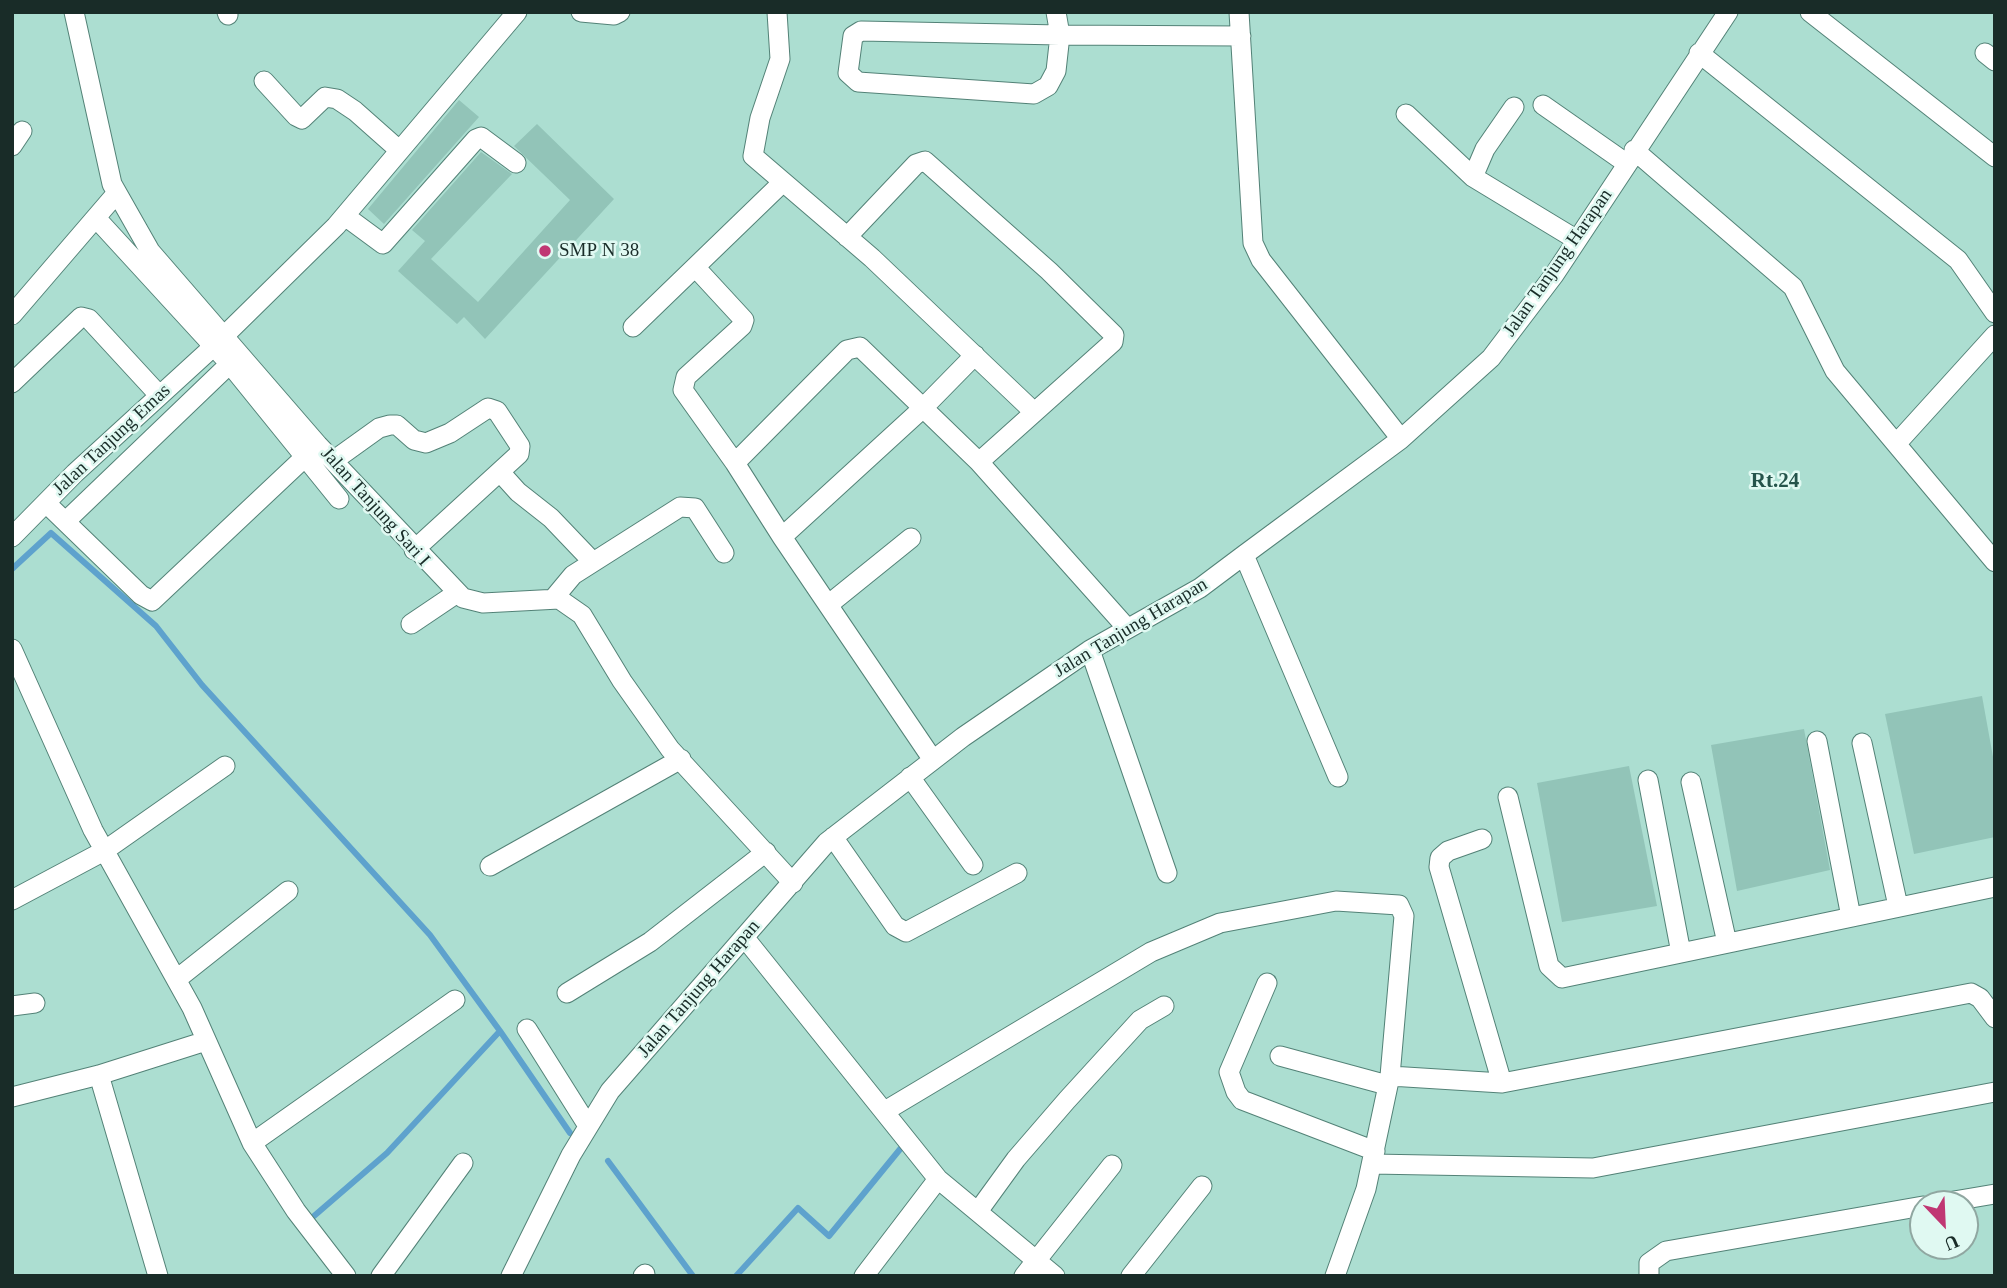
<!DOCTYPE html>
<html>
<head>
<meta charset="utf-8">
<style>
  body { margin:0 }
  #map { position:relative; width:2007px; height:1288px; overflow:hidden; background:#acded1; font-family:Georgia,serif }
  canvas { display:block }
  .frame { position:absolute; inset:0; border:14px solid #192c28; pointer-events:none }
  .north { position:absolute; left:1909px; top:1190px; width:70px; height:70px; box-sizing:border-box; background:#e0f9f2; border:2px solid #90a7a1; border-radius:50%; rotate:157deg; font-size:19px; font-weight:700; line-height:28px; text-align:center; color:#192c28 }
  .north::after { content:''; display:block; margin:auto; width:24px; height:32px; background:#c03773; clip-path:polygon(50% 0,100% 100%,50% 72%,0 100%) }
</style>
</head>
<body>
<div id="map">
<canvas width="2007" height="1288"></canvas>
<div class="frame"></div>
<div class="north">U</div>
</div>
<script>
const g = document.querySelector('canvas').getContext('2d');
g.lineJoin = 'round';
function poly(rows) {
  const path = new Path2D();
  for (const r of rows) {
    path.moveTo(r[0], r[1]);
    for (let i = 2; i < r.length; i += 2) path.lineTo(r[i], r[i + 1]);
  }
  return path;
}
function trace(path, color, width, dash) {
  g.strokeStyle = color;
  g.lineWidth = width;
  g.lineCap = dash ? 'butt' : 'round';
  g.setLineDash(dash || []);
  g.stroke(path);
}
function fill(path, color) {
  g.fillStyle = color;
  g.fill(path, 'evenodd');
}
function drawText(font, color, halo, rows, align = 'center') {
  g.font = font + ' Georgia,serif';
  g.lineWidth = 5;
  g.setLineDash([]);
  g.textBaseline = 'middle';
  g.strokeStyle = halo;
  g.fillStyle = color;
  for (const [text, x, y, turn = 0] of rows) {
    g.save();
    g.translate(x, y);
    g.rotate((+turn || 0) * Math.PI / 180);
    g.textAlign = isNaN(turn) ? turn : align;
    if (halo) g.strokeText(text, 0, 0);
    g.fillText(text, 0, 0);
    g.restore();
  }
}
trace(poly([
  [12,569,51,533,156,626,202,685,430,935,500,1031,570,1133],
  [608,1161,693,1276],
  [314,1216,387,1153,500,1031],
  [736,1276,798,1208,829,1236,901,1148]
]), '#5ea2cd', 6);
fill(poly([
  [459,100,479,117,384,224,368,209],
  [537,124,614,199,485,339,464,317,457,324,398,271,425,241,412,230,481,152,512,174,431,259,478,302,570,200,514,146],
  [1982,696,1995,768,1995,837,1914,854,1885,714],
  [1804,729,1830,870,1737,891,1711,745],
  [1629,766,1657,906,1562,922,1537,783]
]), '#92c4b8');
const minor = poly([
  [74,12,112,184,150,251,318,445,463,598,483,603,559,599,582,615,622,681,670,749,793,883],
  [227,12,228,15],
  [581,12,614,15,620,12],
  [777,12,780,59,760,118,753,156,872,258,1033,411],
  [1056,12,1060,35,1056,71,1048,86,1034,94,858,82,848,73,853,36,861,31,1060,35,1241,36],
  [1239,12,1253,243,1261,260,1401,439],
  [1810,12,1995,157],
  [1699,53,1958,260,1995,313],
  [1985,53,1995,61],
  [264,81,296,116,302,119,325,97,337,99,355,111,399,150],
  [1543,105,1626,163],
  [1406,114,1473,177,1577,240],
  [12,146,22,131],
  [1634,150,1793,287,1835,371,1995,562],
  [1473,177,1485,149,1514,107],
  [345,216,383,244,476,139,481,137,516,163],
  [96,218,229,363,339,499],
  [847,237,916,164,925,161,1049,271,1114,335,1113,342,979,462],
  [696,268,744,320,742,326,686,377,683,390,735,463,782,537],
  [12,315,116,194],
  [633,327,782,183],
  [224,336,336,226,517,12],
  [12,383,81,317,89,319,159,395],
  [1897,443,1995,335],
  [333,461,379,428,390,425,397,425,414,440,426,443,450,433,488,408,497,411,520,446,519,454,414,550],
  [735,463,847,350,860,347,979,462,1127,628],
  [500,472,518,492,551,518,593,562],
  [46,503,141,595,152,601,305,457],
  [67,520,238,356],
  [12,537,75,473,214,346],
  [1244,555,1338,777],
  [553,599,573,575,680,507,695,508,724,553],
  [828,605,911,538],
  [411,624,457,593],
  [12,649,93,830,192,1008,252,1143,296,1211,346,1276],
  [1090,650,1167,873],
  [1817,741,1851,917],
  [1862,743,1898,906],
  [933,760,782,537,923,408,975,355],
  [910,777,973,865],
  [1648,780,1681,953],
  [1691,782,1727,943],
  [1508,797,1549,966,1562,978,1995,887],
  [833,837,895,926,906,932,1017,873],
  [1482,839,1448,851,1440,858,1439,867,1502,1083],
  [490,866,681,759],
  [12,900,104,851,225,766],
  [744,937,938,1179,1055,1276],
  [177,979,288,891],
  [1267,983,1229,1072,1236,1092,1242,1100,1375,1151],
  [567,993,650,942,766,852],
  [12,1006,35,1003],
  [527,1029,588,1126],
  [1280,1056,1387,1085],
  [99,1075,158,1276],
  [1390,1076,1502,1083,1971,993,1980,998,1995,1018],
  [12,1097,99,1075,206,1041],
  [885,1111,1151,952,1220,923,1336,901,1399,905,1404,916,1390,1076,1366,1189,1335,1276],
  [252,1143,455,1000],
  [1372,1164,1593,1168,1995,1092],
  [1936,1204,1995,1194],
  [979,1210,1016,1159,1067,1100,1140,1020,1164,1006],
  [381,1276,463,1163],
  [511,1276,571,1155,610,1091,827,842,963,737,1090,650,1200,588,1244,555,1401,439,1491,358,1554,275,1728,12],
  [643,1276,645,1274],
  [864,1276,938,1179],
  [1024,1276,1112,1165],
  [1131,1276,1202,1186],
  [1649,1276,1649,1263,1666,1251,1923,1206]
]);
trace(minor, '#538277', 21);
trace(minor, '#fff', 19);
for (const [x, y, r, color] of [
  [545,251,7,"#c03773"]
]) {
  const dot = new Path2D();
  dot.arc(x, y, r, 0, 2 * Math.PI);
  g.fillStyle = color;
  g.fill(dot);
  trace(dot, '#e0f9f2', 2.5);
}
drawText('19px', '#192c28', '#e0f9f2', [
  ["SMP N 38",559,251]
], 'left');
drawText('19px', '#192c28', '#e0f9f2', [
  ["Jalan Tanjung Harapan",1558,263,-55],
  ["Jalan Tanjung Emas",112,440,-43],
  ["Jalan Tanjung Sari I",375,507,48],
  ["Jalan Tanjung Harapan",1131,628,-31],
  ["Jalan Tanjung Harapan",699,989,-49]
]);
drawText('bold 21px', '#25544b', '#e0f9f2', [
  ["Rt.24",1775,482]
]);
</script>
</body>
</html>
